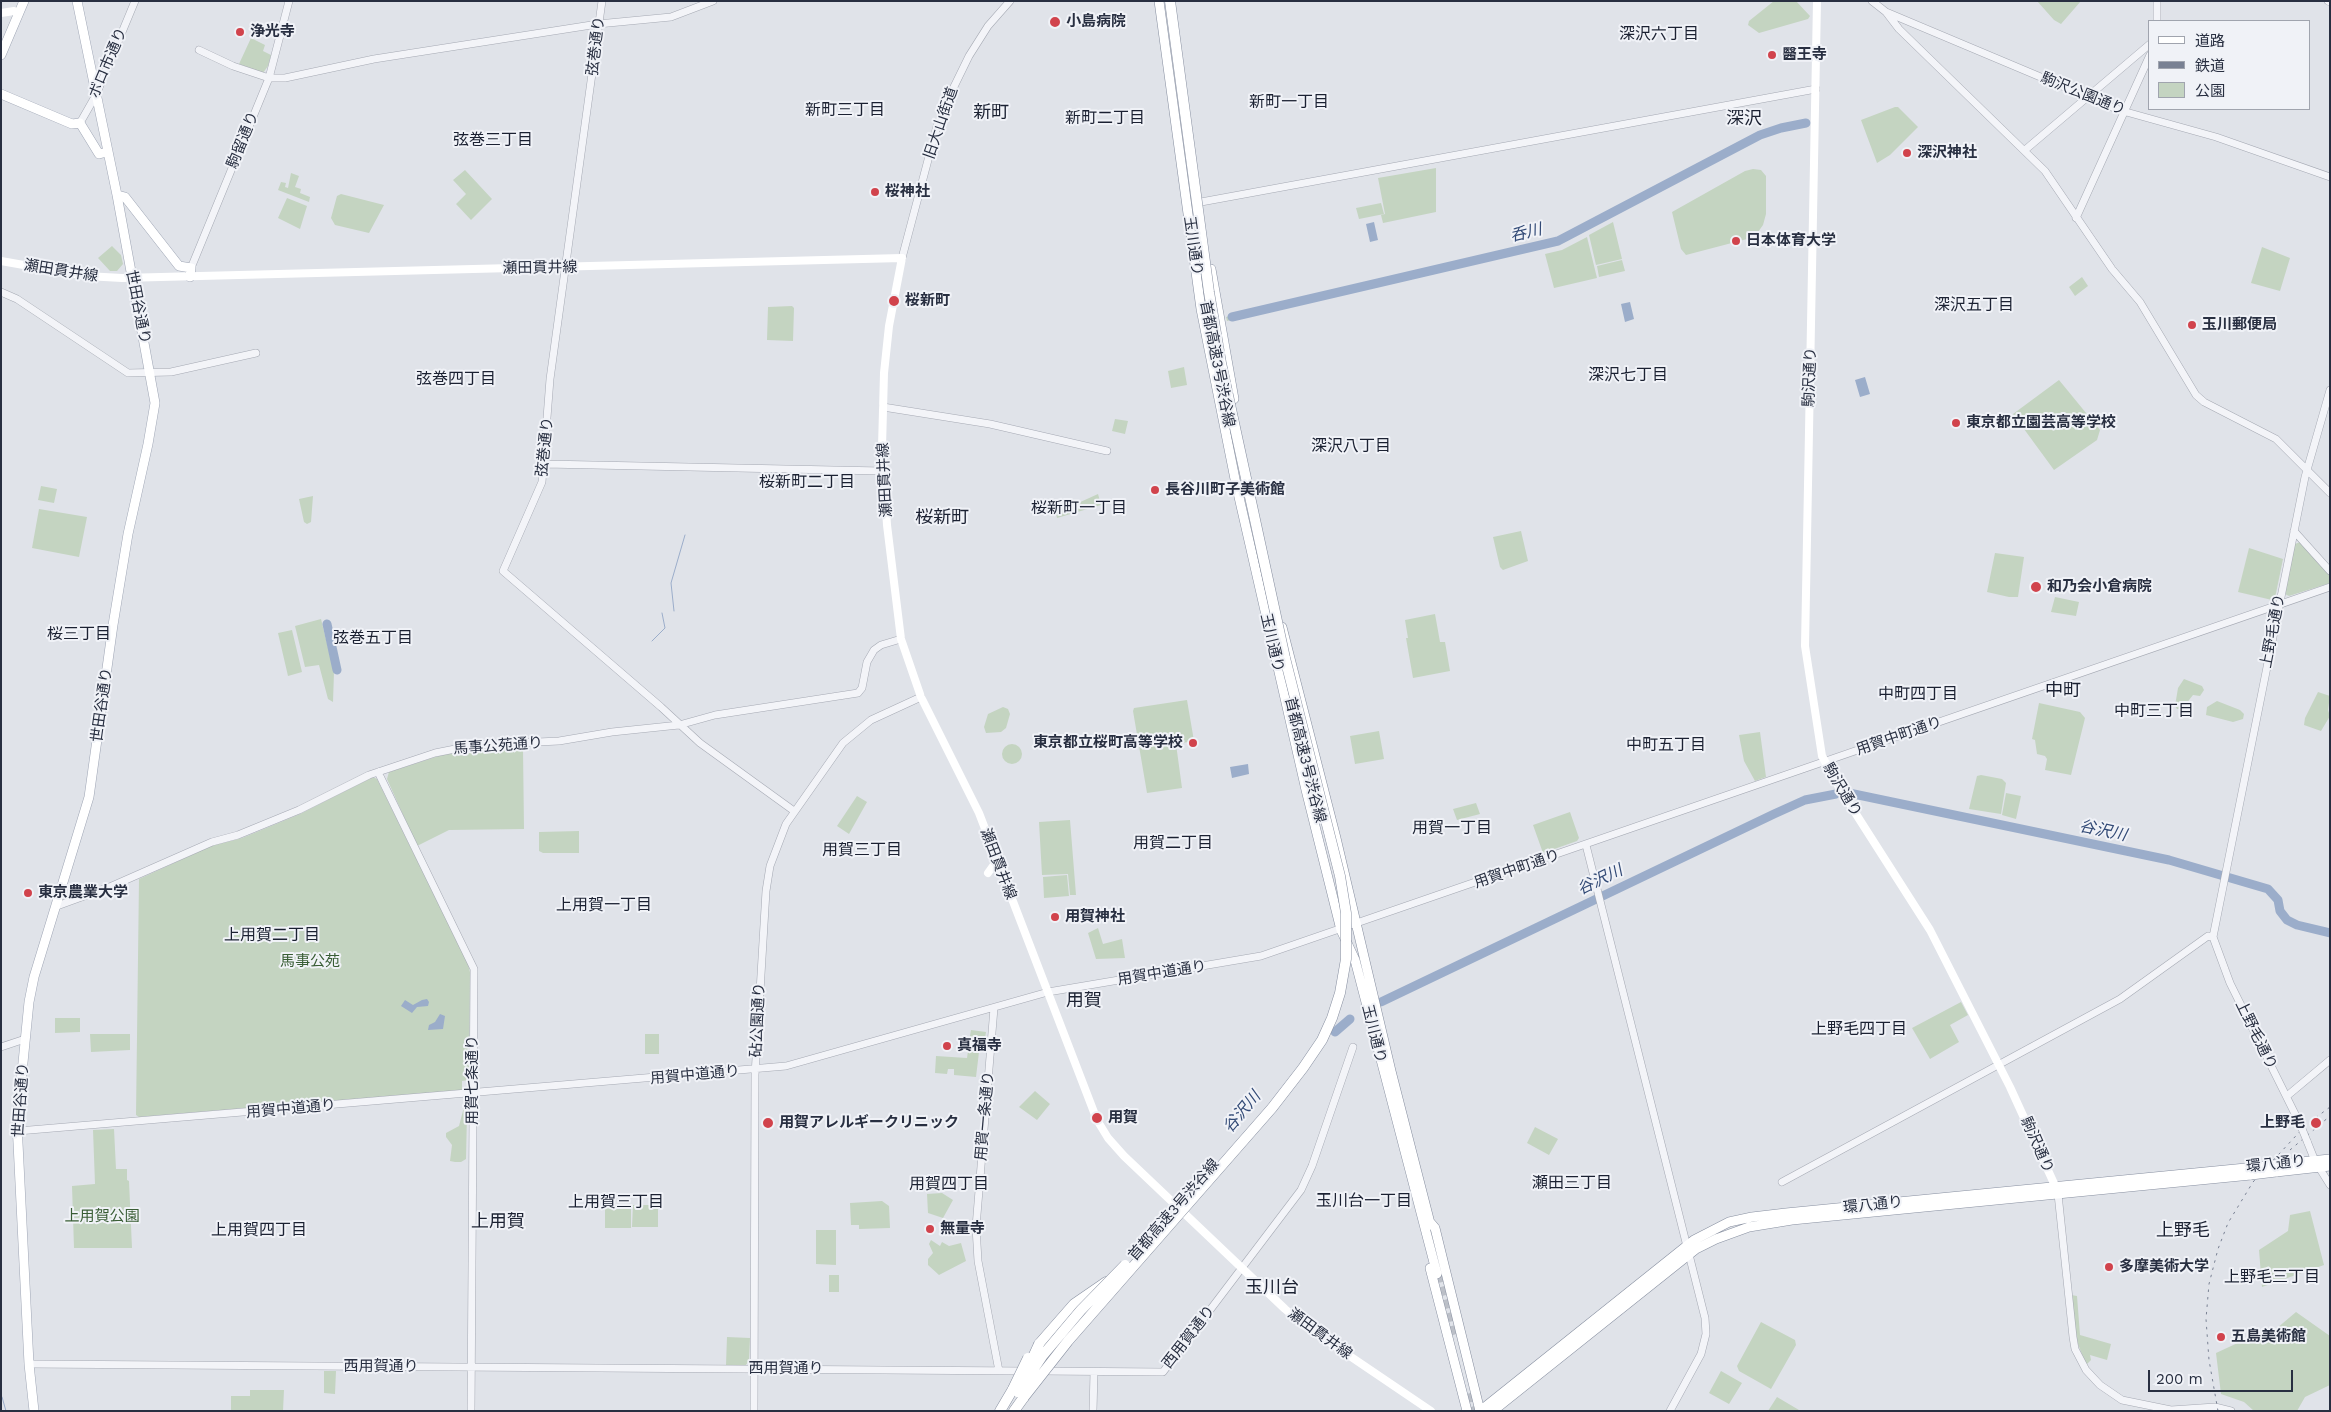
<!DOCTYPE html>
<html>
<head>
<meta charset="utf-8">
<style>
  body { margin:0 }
  #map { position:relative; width:2331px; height:1412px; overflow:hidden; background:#e0e3e9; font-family:"Work Sans","Noto Sans JP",sans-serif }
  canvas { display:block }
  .frame { position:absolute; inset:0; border:2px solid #282f41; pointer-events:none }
  .legend { position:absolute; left:2148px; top:20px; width:162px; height:90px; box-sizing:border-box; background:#f0f2f7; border:1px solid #a0a4ae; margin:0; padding:6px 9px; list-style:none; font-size:15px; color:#282f41 }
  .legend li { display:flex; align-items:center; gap:10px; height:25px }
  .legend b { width:25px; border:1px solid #a0a4ae }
  .scale { position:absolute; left:2148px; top:1370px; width:145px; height:22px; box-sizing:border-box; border:2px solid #282f41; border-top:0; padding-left:6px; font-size:15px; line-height:18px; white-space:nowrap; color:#282f41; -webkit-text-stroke:4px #f0f2f7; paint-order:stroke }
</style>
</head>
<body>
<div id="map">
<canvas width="2331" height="1412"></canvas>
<div class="frame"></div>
<ul class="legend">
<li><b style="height:6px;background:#fff"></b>道路</li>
<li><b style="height:6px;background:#798193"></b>鉄道</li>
<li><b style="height:14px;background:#c4d4c1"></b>公園</li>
</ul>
<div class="scale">200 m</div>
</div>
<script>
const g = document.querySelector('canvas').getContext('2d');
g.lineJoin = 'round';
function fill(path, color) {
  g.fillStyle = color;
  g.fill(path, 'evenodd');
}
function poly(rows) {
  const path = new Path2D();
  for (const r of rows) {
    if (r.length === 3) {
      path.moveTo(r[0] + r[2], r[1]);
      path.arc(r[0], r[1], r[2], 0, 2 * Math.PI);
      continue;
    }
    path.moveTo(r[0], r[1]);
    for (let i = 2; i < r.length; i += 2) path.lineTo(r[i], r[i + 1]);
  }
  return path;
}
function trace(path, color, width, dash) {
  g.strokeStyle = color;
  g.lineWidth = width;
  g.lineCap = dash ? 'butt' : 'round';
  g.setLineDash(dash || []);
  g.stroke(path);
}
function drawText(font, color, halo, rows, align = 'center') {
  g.font = font + ' "Work Sans","Noto Sans JP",sans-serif';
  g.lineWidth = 4;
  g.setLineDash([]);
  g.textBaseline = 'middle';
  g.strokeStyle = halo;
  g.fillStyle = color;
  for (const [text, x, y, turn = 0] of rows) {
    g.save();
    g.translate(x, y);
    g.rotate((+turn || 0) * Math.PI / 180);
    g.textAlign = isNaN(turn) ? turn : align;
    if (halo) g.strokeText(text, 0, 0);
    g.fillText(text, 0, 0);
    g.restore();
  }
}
fill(poly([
  [1774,1,1796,1,1810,16,1808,19,1759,33,1748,25,1749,21],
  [2037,1,2081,1,2061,24,2054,20],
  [251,38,265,45,263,51,271,55,268,66,263,73,239,64],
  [1895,107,1898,107,1918,127,1890,155,1877,163,1861,120],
  [1803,121,1804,125,1771,133,1755,139,1558,244,1450,270,1450,266,1558,240,1737,145,1773,128],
  [1436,168,1436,212,1383,223,1381,215,1385,214,1378,178],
  [1753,169,1761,170,1766,176,1766,214,1763,225,1758,232,1747,239,1686,255,1681,249,1672,212,1745,171],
  [465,170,492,199,471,220,456,204,466,194,453,180],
  [291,173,299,176,295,187,301,189,300,193,310,197,309,202,278,190,281,182,286,183,285,187,288,188],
  [341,194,384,205,369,233,335,225,331,218,337,196],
  [287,198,307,206,300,229,278,218],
  [1381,203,1384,214,1359,219,1356,208],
  [1613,222,1622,259,1596,265,1589,235],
  [1587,237,1597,278,1554,288,1545,254,1562,250],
  [112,246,121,255,123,264,117,271,110,271,98,258],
  [2262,247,2290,258,2280,291,2251,283],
  [1622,260,1625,271,1599,277,1597,266],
  [1438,268,1438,273,1227,321,1226,317],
  [2082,277,2088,286,2075,296,2069,287],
  [792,306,794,308,793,341,767,340,768,307],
  [1184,367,1187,385,1171,388,1168,371],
  [2059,380,2100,430,2097,440,2054,470,2013,414],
  [1115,419,1128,421,1125,434,1112,431],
  [41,486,57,489,54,503,38,500],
  [1098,494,1101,505,1057,518,1056,513],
  [313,496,311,522,307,524,304,522,299,499],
  [39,509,87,517,79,557,32,548],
  [1521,531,1528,561,1503,570,1500,567,1493,537],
  [2300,542,2330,576,2330,583,2289,596,2285,594,2295,544],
  [2249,548,2283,559,2275,598,2272,600,2238,592],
  [1995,553,2024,557,2018,597,2009,597,1987,592],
  [2055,597,2079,602,2076,616,2051,612],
  [1435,614,1440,642,1445,642,1450,671,1413,678,1406,638,1408,638,1405,620],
  [321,619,334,672,333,702,328,699,319,665,305,667,295,626],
  [292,630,302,672,288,676,278,633],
  [2184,679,2202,686,2204,690,2200,696,2193,695,2182,709,2177,709,2175,706,2178,688],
  [2318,692,2330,696,2328,710,2330,716,2321,731,2304,725,2305,718],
  [1187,700,1194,741,1176,744,1182,788,1147,793,1133,711,1134,708],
  [2217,701,2240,710,2244,714,2243,719,2233,722,2206,715,2207,707],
  [2039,703,2080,712,2085,718,2071,775,2045,770,2047,759,2045,756,2037,754,2035,740,2032,739],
  [1003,707,1008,709,1010,714,1006,728,1001,732,986,733,984,727,988,714],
  [1379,731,1384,759,1355,764,1350,736],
  [1760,732,1766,777,1755,781,1744,761,1739,735],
  [1012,754,10],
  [523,749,524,829,449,830,417,846,387,779,389,772,448,753,471,750],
  [1981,775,2002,779,2006,783,2001,814,1969,809,1977,776],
  [373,777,377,779,468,964,470,972,469,1080,462,1081,462,1090,139,1117,136,1115,139,879,211,846,242,838,300,814],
  [2006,793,2021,796,2016,819,2002,815],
  [857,796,867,802,849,834,837,826],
  [1476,803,1480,814,1457,820,1453,809],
  [1570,812,1579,838,1577,841,1543,853,1533,825],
  [1070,820,1076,895,1070,895,1068,874,1042,875,1039,822],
  [579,831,579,853,543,853,539,851,539,832],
  [1067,875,1069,896,1044,898,1043,877],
  [1098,928,1103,944,1122,939,1125,958,1096,959,1088,933],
  [1961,1002,1968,1015,1950,1025,1959,1042,1930,1059,1912,1028],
  [55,1018,80,1018,80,1032,55,1033],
  [971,1030,986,1032,984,1044,969,1042],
  [90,1034,130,1034,130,1050,91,1052],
  [645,1034,659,1034,659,1054,645,1054],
  [968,1051,979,1052,976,1077,954,1075,954,1069,948,1069,947,1074,935,1073,936,1056,967,1058],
  [1035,1091,1050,1104,1037,1120,1019,1107],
  [464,1107,467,1113,466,1159,461,1162,455,1162,450,1161,452,1145,446,1137,446,1133,459,1126],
  [1535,1127,1558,1139,1549,1155,1527,1143],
  [114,1129,116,1169,127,1169,127,1180,129,1181,132,1248,74,1248,72,1186,95,1184,93,1130],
  [942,1193,953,1200,943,1218,928,1213,927,1194],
  [882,1201,889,1206,890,1228,859,1229,859,1225,851,1225,850,1203],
  [605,1205,631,1205,631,1228,605,1228],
  [633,1205,658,1205,658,1227,632,1227],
  [2310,1211,2324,1265,2262,1287,2259,1250,2288,1231,2290,1215],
  [816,1230,836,1230,836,1265,816,1264],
  [931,1240,940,1246,942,1242,949,1246,961,1243,966,1261,939,1275,928,1265,928,1259,933,1253,929,1244],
  [829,1275,839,1275,839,1292,829,1292],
  [2071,1295,2077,1296,2080,1335,2111,1344,2107,1360,2090,1355,2091,1360,2086,1365,2075,1336],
  [2296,1312,2330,1336,2330,1385,2305,1397,2297,1411,2254,1411,2244,1402,2221,1394,2216,1353,2255,1335,2270,1334],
  [1761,1322,1795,1340,1796,1345,1771,1389,1739,1371,1737,1366],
  [727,1337,750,1338,749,1361,745,1366,726,1365],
  [324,1371,336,1371,335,1394,324,1393],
  [1721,1371,1742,1383,1729,1404,1709,1393],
  [250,1390,284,1390,283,1411,231,1411,231,1396,250,1396],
  [1777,1397,1799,1410,1798,1411,1768,1411]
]), '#c4d4c1');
fill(poly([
  [1374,222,1378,240,1370,242,1366,224],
  [1630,302,1634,319,1625,322,1621,304],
  [1865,377,1870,394,1860,397,1855,380],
  [1248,764,1249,774,1232,778,1230,767],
  [427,999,429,1002,428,1006,417,1007,412,1013,401,1006,405,1000,413,1005,422,1000],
  [440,1014,445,1016,443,1029,428,1030,429,1025,435,1022]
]), '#9badca');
trace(poly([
  [674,611,671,583,685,535],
  [652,641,665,628,662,613],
  [2,1397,6,1411]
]), '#9badca', 1);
trace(poly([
  [1232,317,1558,241,1760,135,1781,128,1806,123],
  [327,624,337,670],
  [1849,793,2169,860,2268,889,2278,900,2280,911,2287,920,2297,925,2330,933],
  [1381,1002,1774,814,1805,800,1836,794],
  [1335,1032,1350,1019]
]), '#9badca', 9);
trace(poly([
  [1437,1274,1453,1338],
  [1467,1394,1472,1411]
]), '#bbbfc7', 9, [9, 4.5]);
const tertiary = poly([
  [602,1,550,379,542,482,503,571,661,707,700,743,794,811],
  [1872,1,1886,12,2119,110,2216,137,2330,177],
  [2157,1,2157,21],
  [2328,1,2330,2],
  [1886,12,1899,29,2045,171,2112,269,2140,302,2196,395,2204,402,2276,439,2330,493],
  [199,50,233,66,269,78,285,78,374,59,598,24,671,17,713,1],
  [80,123,96,95,135,1],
  [2025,150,2150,44],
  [1201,202,1816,89],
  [2076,218,2150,55],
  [902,258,937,126,947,101,969,56,988,26,1010,1],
  [191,268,269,78,289,1],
  [1,292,17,299,128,373,171,372,256,353],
  [883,407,990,424,1107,451],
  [545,464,882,471],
  [2294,531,2330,571],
  [378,772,474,969,471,1411],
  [1586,845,1705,1318,1706,1334,1701,1354,1670,1411],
  [57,906,112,886,212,842,238,835,299,810,369,775,435,753,475,745,559,741,612,732,679,725,715,715,858,693,862,688,867,662,874,650,881,645,901,639],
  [994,1008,976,1227,978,1261,999,1371],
  [1,1047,25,1039],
  [2287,1096,2330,1060],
  [2300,1124,2230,983,2213,937,2305,477,2330,390],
  [18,1131,786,1066,1048,992,1261,956,2330,587],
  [2307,1141,2315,1161,2330,1185],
  [1782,1182,2120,999,2208,936,2213,937],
  [2058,1194,2073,1337,2075,1349,2086,1370,2100,1385,2122,1400,2171,1410,2215,1407,2231,1411],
  [29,1364,1026,1371],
  [1041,1371,1163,1372,1301,1190,1312,1166,1353,1047],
  [754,1411,755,1075,766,891,770,866,786,824,843,743,871,720,921,697],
  [1093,1411,1094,1372]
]);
const primary = poly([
  [1,55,24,1],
  [1,94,72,124,80,123,99,154,107,152],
  [117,195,125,197,179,266,191,268,190,277],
  [34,1411,29,1364,17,1123,29,1002,34,977,89,797,113,625,128,534,148,444,155,403,117,195,77,1]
]);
const trunk = poly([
  [1159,1,1201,309,1236,484,1306,790,1341,930,1355,960,1437,1274],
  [1211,269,1234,399],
  [1282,627,1336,838,1391,1071,1430,1223],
  [2281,1164,2330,1159],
  [2276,1172,2330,1166],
  [1429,1221,1435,1228,1480,1411],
  [1430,1268,1467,1411],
  [1480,1411,1694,1240,1729,1222,1752,1217,1786,1213,2256,1167],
  [1493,1411,1696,1249,1716,1239,1749,1227,1792,1220,2251,1175]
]);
const motorway = poly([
  [1039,1344,1074,1304,1106,1282],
  [1000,1411,1013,1389],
  [1014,1411,1024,1397]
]);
trace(tertiary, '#a5a9b3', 8);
trace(primary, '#9fa6b5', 10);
trace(trunk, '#878fa0', 10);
trace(motorway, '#878fa0', 11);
trace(tertiary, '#f3f4f8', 7);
trace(poly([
  [1817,1,1805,646,1822,756,1840,789,1930,930,2010,1087,2057,1190],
  [1,13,14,11,19,13],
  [1,261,86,276,122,278,902,258,889,326,884,373,882,447,887,525,901,639,921,697,979,813,1097,1120,1108,1138,1124,1156,1285,1309,1304,1325,1431,1411],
  [988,873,993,866,999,868]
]), '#fff', 8);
trace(primary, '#fff', 9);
trace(trunk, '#fff', 9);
trace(motorway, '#fff', 10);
trace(poly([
  [2290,1150,2330,1116],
  [2218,1411,2209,1360,2206,1319,2209,1284,2218,1249,2228,1223,2253,1182,2306,1125,2330,1107]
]), '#798193', 1, [2.5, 5]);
const tertiaryBridge = poly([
  [2300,1124,2307,1141]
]);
const trunkBridge = poly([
  [2256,1167,2281,1164],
  [2251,1175,2276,1172]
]);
const motorwayBridge = poly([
  [1028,1368,1039,1344],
  [1013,1389,1028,1358],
  [1018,1392,1043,1355,1081,1310,1125,1265],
  [1024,1397,1068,1341,1272,1108,1303,1068,1322,1040,1332,1018,1340,993,1346,959,1346,913,1340,876,1285,658,1221,363,1209,292,1170,1]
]);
trace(tertiaryBridge, '#a5a9b3', 8, []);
trace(trunkBridge, '#878fa0', 10, []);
trace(motorwayBridge, '#878fa0', 11, []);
trace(tertiaryBridge, '#f3f4f8', 7);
trace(trunkBridge, '#fff', 9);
trace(motorwayBridge, '#fff', 10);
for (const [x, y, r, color] of [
  [1055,22,6,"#d1434c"],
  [240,32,5,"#d1434c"],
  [1772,55,5,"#d1434c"],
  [1907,153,5,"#d1434c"],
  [875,192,5,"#d1434c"],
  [1736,241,5,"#d1434c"],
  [894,301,6,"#d1434c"],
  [2192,325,5,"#d1434c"],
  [1956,423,5,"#d1434c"],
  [1155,490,5,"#d1434c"],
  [2036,587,6,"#d1434c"],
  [1193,743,5,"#d1434c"],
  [28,893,5,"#d1434c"],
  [1055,917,5,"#d1434c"],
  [947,1046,5,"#d1434c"],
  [1097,1118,6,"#d1434c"],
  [768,1123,6,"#d1434c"],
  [2316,1123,6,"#d1434c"],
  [930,1229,5,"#d1434c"],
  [2109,1267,5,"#d1434c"],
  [2221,1337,5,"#d1434c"]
]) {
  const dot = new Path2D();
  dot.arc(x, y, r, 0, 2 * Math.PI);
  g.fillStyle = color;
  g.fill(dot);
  trace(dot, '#f0f2f7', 2);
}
drawText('bold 15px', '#282f41', '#f0f2f7', [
  ["小島病院",1066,22],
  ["浄光寺",250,32],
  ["醫王寺",1782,55],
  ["深沢神社",1917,153],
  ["桜神社",885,192],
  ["日本体育大学",1746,241],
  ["桜新町",905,301],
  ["玉川郵便局",2202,325],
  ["東京都立園芸高等学校",1966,423],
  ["長谷川町子美術館",1165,490],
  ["和乃会小倉病院",2047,587],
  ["東京都立桜町高等学校",1183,743,"right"],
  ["東京農業大学",38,893],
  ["用賀神社",1065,917],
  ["真福寺",957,1046],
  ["用賀",1108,1118],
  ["用賀アレルギークリニック",779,1123],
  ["上野毛",2305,1123,"right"],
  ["無量寺",940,1229],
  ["多摩美術大学",2119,1267],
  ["五島美術館",2231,1337]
], 'left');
drawText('15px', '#282f41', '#f0f2f7', [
  ["弦巻通り",596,46,-83],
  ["ボロ市通り",108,63,-67],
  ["駒沢公園通り",2083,94,22],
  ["旧大山街道",941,123,-71],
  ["駒留通り",243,140,-68],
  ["玉川通り",1193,246,82],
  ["瀬田貫井線",540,268,-1],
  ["瀬田貫井線",61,271,9],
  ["世田谷通り",138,307,79],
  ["首都高速3号渋谷線",1217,364,79],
  ["駒沢通り",1810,377,-88],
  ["弦巻通り",545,447,-84],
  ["瀬田貫井線",885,480,-93],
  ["上野毛通り",2273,631,-79],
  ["玉川通り",1272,643,77],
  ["世田谷通り",102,705,-82],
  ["用賀中町通り",1899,736,-19],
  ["馬事公苑通り",498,746,-4],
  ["首都高速3号渋谷線",1305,760,76],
  ["駒沢通り",1842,790,59],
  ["瀬田貫井線",998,864,69],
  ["用賀中町通り",1517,869,-19],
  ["用賀中道通り",1162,973,-9],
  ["砧公園通り",758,1020,-87],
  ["玉川通り",1374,1034,76],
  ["上野毛通り",2256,1035,64],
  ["用賀中道通り",695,1075,-5],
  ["用賀七条通り",473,1080,-90],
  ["世田谷通り",21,1100,-86],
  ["用賀中道通り",291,1109,-5],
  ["用賀一条通り",985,1116,-85],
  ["駒沢通り",2037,1145,66],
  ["環八通り",2276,1164,-6],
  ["環八通り",1873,1205,-6],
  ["首都高速3号渋谷線",1174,1210,-49],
  ["瀬田貫井線",1320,1334,36],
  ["西用賀通り",1189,1337,-52],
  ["西用賀通り",381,1367],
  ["西用賀通り",786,1369]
]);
drawText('15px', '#395d35', '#f0f2f7', [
  ["馬事公苑",310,962],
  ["上用賀公園",102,1217]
]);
drawText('16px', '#1b2132', '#f0f2f7', [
  ["深沢六丁目",1659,34],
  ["新町一丁目",1289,102],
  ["新町三丁目",845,110],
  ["新町二丁目",1105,118],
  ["弦巻三丁目",493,140],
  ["深沢五丁目",1974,305],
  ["深沢七丁目",1628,375],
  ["弦巻四丁目",456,379],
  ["深沢八丁目",1351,446],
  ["桜新町二丁目",807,482],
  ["桜新町一丁目",1079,508],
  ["桜三丁目",79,634],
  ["弦巻五丁目",373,638],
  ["中町四丁目",1918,694],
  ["中町三丁目",2154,711],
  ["中町五丁目",1666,745],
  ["用賀一丁目",1452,828],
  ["用賀二丁目",1173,843],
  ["用賀三丁目",862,850],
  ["上用賀一丁目",604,905],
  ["上用賀二丁目",272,935],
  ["上野毛四丁目",1859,1029],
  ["瀬田三丁目",1572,1183],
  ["用賀四丁目",949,1184],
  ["玉川台一丁目",1364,1201],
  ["上用賀三丁目",616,1202],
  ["上用賀四丁目",259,1230],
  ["上野毛三丁目",2272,1277]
]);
drawText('italic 16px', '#324a76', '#f0f2f7', [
  ["呑川",1526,233,-13],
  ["谷沢川",2103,831,12],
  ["谷沢川",1600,880,-26],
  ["谷沢川",1242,1112,-50]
]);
drawText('18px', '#1b2132', '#f0f2f7', [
  ["新町",991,113],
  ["深沢",1744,119],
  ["桜新町",942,518],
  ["中町",2063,691],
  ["用賀",1084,1001],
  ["上用賀",498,1222],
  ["上野毛",2183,1231],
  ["玉川台",1272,1288]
]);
</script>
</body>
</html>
